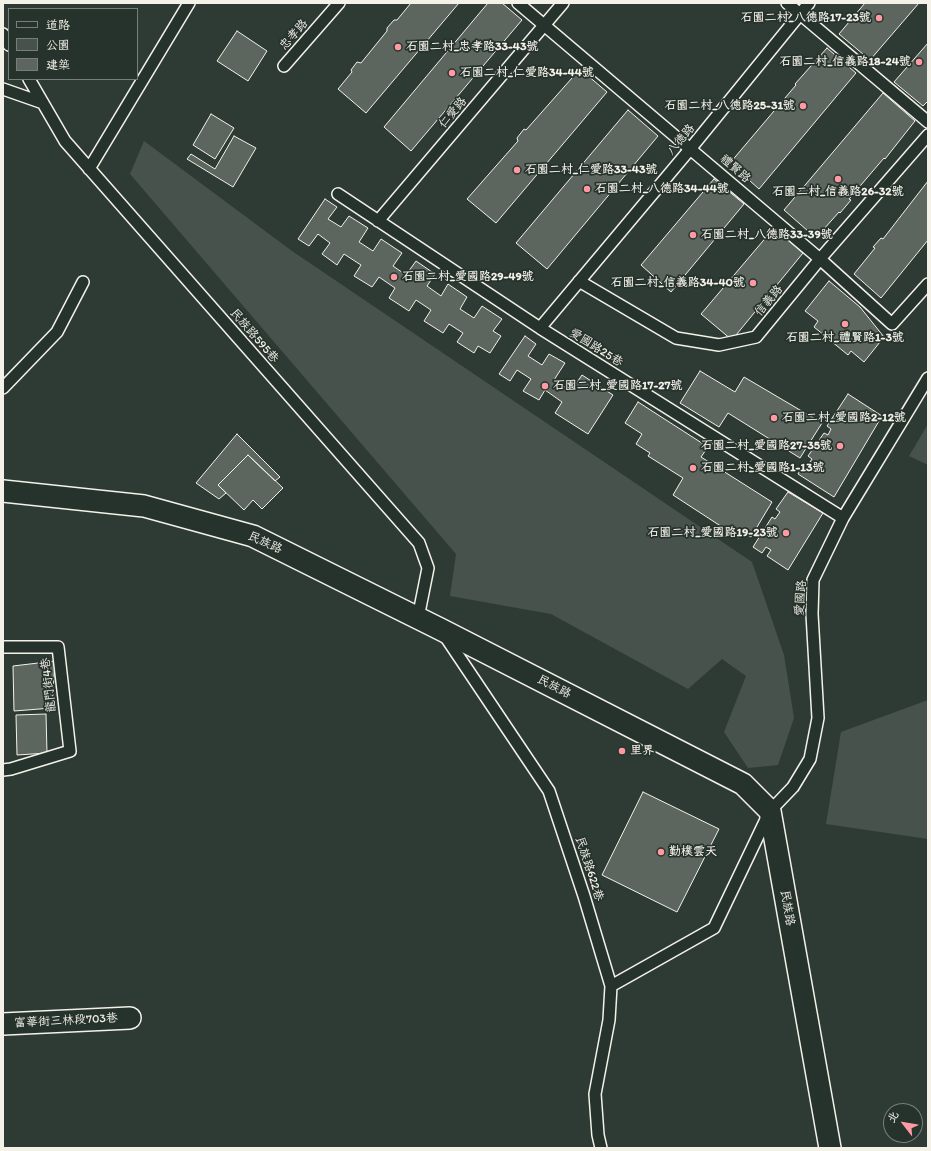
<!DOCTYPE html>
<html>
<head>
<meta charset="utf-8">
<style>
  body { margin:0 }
  #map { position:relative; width:931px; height:1151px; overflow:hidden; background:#2e3b34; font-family:Itim,"LXGW WenKai TC",sans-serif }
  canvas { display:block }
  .frame { position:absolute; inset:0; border:4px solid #f4f1e8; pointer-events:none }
  .legend { position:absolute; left:8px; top:8px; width:130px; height:72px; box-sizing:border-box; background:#26332d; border:1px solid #787f78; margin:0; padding:5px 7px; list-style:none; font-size:12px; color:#f4f1e8 }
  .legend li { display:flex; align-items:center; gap:8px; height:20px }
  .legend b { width:20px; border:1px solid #787f78 }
  .north { position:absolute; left:883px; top:1103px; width:40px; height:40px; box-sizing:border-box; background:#26332d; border:1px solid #787f78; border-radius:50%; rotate:301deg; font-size:11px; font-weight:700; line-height:16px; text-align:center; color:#f4f1e8 }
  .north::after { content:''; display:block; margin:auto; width:14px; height:18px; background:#ff9aa2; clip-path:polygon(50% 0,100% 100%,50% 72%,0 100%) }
</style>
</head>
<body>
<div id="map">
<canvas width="931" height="1151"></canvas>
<div class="frame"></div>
<ul class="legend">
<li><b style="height:5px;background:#26332d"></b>道路</li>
<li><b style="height:11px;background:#48524c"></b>公園</li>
<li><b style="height:11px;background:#5c655e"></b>建築</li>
</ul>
<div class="north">北</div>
</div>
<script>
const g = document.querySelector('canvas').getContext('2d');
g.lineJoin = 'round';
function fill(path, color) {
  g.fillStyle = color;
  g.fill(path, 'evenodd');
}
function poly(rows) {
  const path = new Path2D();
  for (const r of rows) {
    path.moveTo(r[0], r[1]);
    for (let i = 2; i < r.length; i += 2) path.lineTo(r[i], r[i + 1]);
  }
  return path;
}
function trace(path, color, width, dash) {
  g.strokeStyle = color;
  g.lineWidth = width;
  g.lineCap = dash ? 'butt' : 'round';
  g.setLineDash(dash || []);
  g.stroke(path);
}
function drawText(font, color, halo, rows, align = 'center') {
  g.font = font + ' Itim,"LXGW WenKai TC",sans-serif';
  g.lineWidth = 3.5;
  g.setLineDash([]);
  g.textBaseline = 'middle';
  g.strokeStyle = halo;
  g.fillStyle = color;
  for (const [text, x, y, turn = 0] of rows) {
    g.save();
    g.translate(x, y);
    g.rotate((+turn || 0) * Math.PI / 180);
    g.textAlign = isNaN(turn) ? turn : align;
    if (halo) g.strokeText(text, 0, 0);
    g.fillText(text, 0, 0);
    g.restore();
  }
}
fill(poly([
  [144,141,292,251,752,562,784,655,794,718,778,765,748,768,724,732,746,676,722,659,688,689,551,614,450,596,456,554,130,174],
  [928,424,928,465,909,456],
  [928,700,928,839,826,824,841,732]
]), '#48524c');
const building = poly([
  [411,3,459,3,366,113,338,89,352,72,351,70,357,62,361,63,387,31,387,28,394,20,397,20,411,3],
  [488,3,502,3,522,20,411,151,384,127,488,3],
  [865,3,919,3,870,60,839,34,865,3],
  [237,31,267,51,248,81,217,61,237,31],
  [928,43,928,101,923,106,894,82,928,43],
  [827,48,856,73,759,189,730,163,796,85,795,84,827,48],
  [580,69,607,92,496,223,467,199,518,141,517,138,524,129,526,130,580,69],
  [883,93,915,121,885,159,884,158,849,199,851,200,840,213,839,212,816,238,784,210,883,93],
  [628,110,658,136,547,269,516,243,628,110],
  [211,114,234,128,215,159,193,145,211,114],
  [234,136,256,148,233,187,187,159,191,154,215,169,234,136],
  [714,179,744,204,671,292,641,265,714,179],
  [928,181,928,240,881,298,854,274,875,248,873,247,881,238,883,239,928,181],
  [325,199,337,207,328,219,341,227,349,216,368,228,359,242,373,251,381,239,402,253,393,266,406,275,416,261,435,274,427,286,441,296,448,284,467,297,460,309,474,318,482,306,502,319,493,331,501,336,490,353,478,346,474,353,457,342,463,333,449,324,443,333,424,321,431,310,416,300,409,311,389,298,395,288,379,277,372,287,354,276,361,265,344,254,337,265,322,254,330,243,318,234,309,246,298,239,325,199],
  [774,228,803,253,732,340,701,314,774,228],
  [829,281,860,307,884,337,864,362,851,351,848,355,814,327,818,321,805,311,829,281],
  [525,336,536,344,528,356,542,365,549,354,565,363,554,380,571,391,582,375,613,395,588,434,555,413,562,402,545,390,539,400,523,391,531,379,517,370,510,381,499,374,525,336],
  [700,371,735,392,744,377,822,423,800,458,728,413,719,427,680,403,700,371],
  [848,394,882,416,834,497,798,474,804,463,808,465,812,459,808,456,824,433,828,435,831,429,827,426,848,394],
  [638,402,708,447,701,457,772,502,751,537,742,532,739,538,673,495,683,478,648,456,650,453,636,444,642,434,625,423,638,402],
  [237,434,280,477,275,481,248,455,218,485,226,493,219,499,196,483,237,434],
  [248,455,283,488,262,509,253,500,244,510,218,485,248,455],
  [788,492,823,513,788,570,767,556,771,550,766,547,762,553,753,547,772,517,775,519,780,512,776,509,788,492],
  [55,661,52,708,14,711,13,666,55,661],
  [46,714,47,753,17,755,16,715,46,714],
  [643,792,719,829,677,912,602,875,643,792]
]);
fill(building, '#5c655e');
trace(building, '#f4f1e8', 1);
const lane = poly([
  [518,3,820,259,892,324,928,284],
  [787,3,928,122],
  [3,34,9,45],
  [284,66,339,3],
  [29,79,65,141,419,543,428,568,418,618],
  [3,89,43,103],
  [89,169,189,3],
  [338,194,540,328,843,518],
  [378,221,563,3],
  [579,281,676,338,719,345,756,337,820,259,928,135],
  [540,328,691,148,809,3],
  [3,388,57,332,83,282],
  [445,636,549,791,584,896,611,986,609,1020,595,1094,598,1135,601,1148],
  [3,647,58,647,70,751,11,769,3,770],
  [611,986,714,928,770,811,793,787,810,759,818,718,812,614,813,580,843,518,928,378]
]);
const street = poly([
  [3,491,144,506,253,536,440,629,743,784,770,811,830,1148],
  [3,1024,130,1018]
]);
trace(lane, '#f4f1e8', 14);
trace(street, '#f4f1e8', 24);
trace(lane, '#26332d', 11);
trace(street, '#26332d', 21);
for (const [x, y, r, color] of [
  [879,18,4,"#ff9aa2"],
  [398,47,4,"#ff9aa2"],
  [919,62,4,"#ff9aa2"],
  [452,73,4,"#ff9aa2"],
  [803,106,4,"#ff9aa2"],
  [517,170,4,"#ff9aa2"],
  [838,179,4,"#ff9aa2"],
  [587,189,4,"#ff9aa2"],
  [693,235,4,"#ff9aa2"],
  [394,277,4,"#ff9aa2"],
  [753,283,4,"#ff9aa2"],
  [845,324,4,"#ff9aa2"],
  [545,386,4,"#ff9aa2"],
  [774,418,4,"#ff9aa2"],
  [840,446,4,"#ff9aa2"],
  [693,468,4,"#ff9aa2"],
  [786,533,4,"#ff9aa2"],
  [622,751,4,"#ff9aa2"],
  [661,852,4,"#ff9aa2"]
]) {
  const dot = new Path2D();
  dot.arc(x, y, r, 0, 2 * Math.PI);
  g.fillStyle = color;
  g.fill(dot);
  trace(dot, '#26332d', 1.5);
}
drawText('bold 12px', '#f4f1e8', '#26332d', [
  ["石園二村_八德路17-23號",871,18,"right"],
  ["石園二村_忠孝路33-43號",406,47],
  ["石園二村_信義路18-24號",911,62,"right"],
  ["石園二村_仁愛路34-44號",460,73],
  ["石園二村_八德路25-31號",795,106,"right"],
  ["石園二村_仁愛路33-43號",525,170],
  ["石園二村_八德路34-44號",595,189],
  ["石園二村_信義路26-32號",838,192,"center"],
  ["石園二村_八德路33-39號",701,235],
  ["石園二村_愛國路29-49號",402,277],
  ["石園二村_信義路34-40號",745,283,"right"],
  ["石園二村_禮賢路1-3號",845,338,"center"],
  ["石園二村_愛國路17-27號",553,386],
  ["石園二村_愛國路2-12號",782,418],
  ["石園二村_愛國路27-35號",832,446,"right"],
  ["石園二村_愛國路1-13號",701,468],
  ["石園二村_愛國路19-23號",778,533,"right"],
  ["里界",630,751],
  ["勤樸雲天",669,852]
], 'left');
drawText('12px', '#f4f1e8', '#26332d', [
  ["忠孝路",294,35,-49],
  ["仁愛路",453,113,-50],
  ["八德路",681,140,-50],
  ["禮賢路",735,169,41],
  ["信義路",769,301,-50],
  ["民族路595巷",254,336,49],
  ["愛國路25巷",596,348,32],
  ["民族路",265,543,24],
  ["愛國路",801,598,-86],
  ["龍門街4巷",49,685,-97],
  ["民族路",554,687,27],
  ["民族路622巷",589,869,72],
  ["民族路",787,908,80],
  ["富華街三林段703巷",66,1021,-3]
]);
</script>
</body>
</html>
